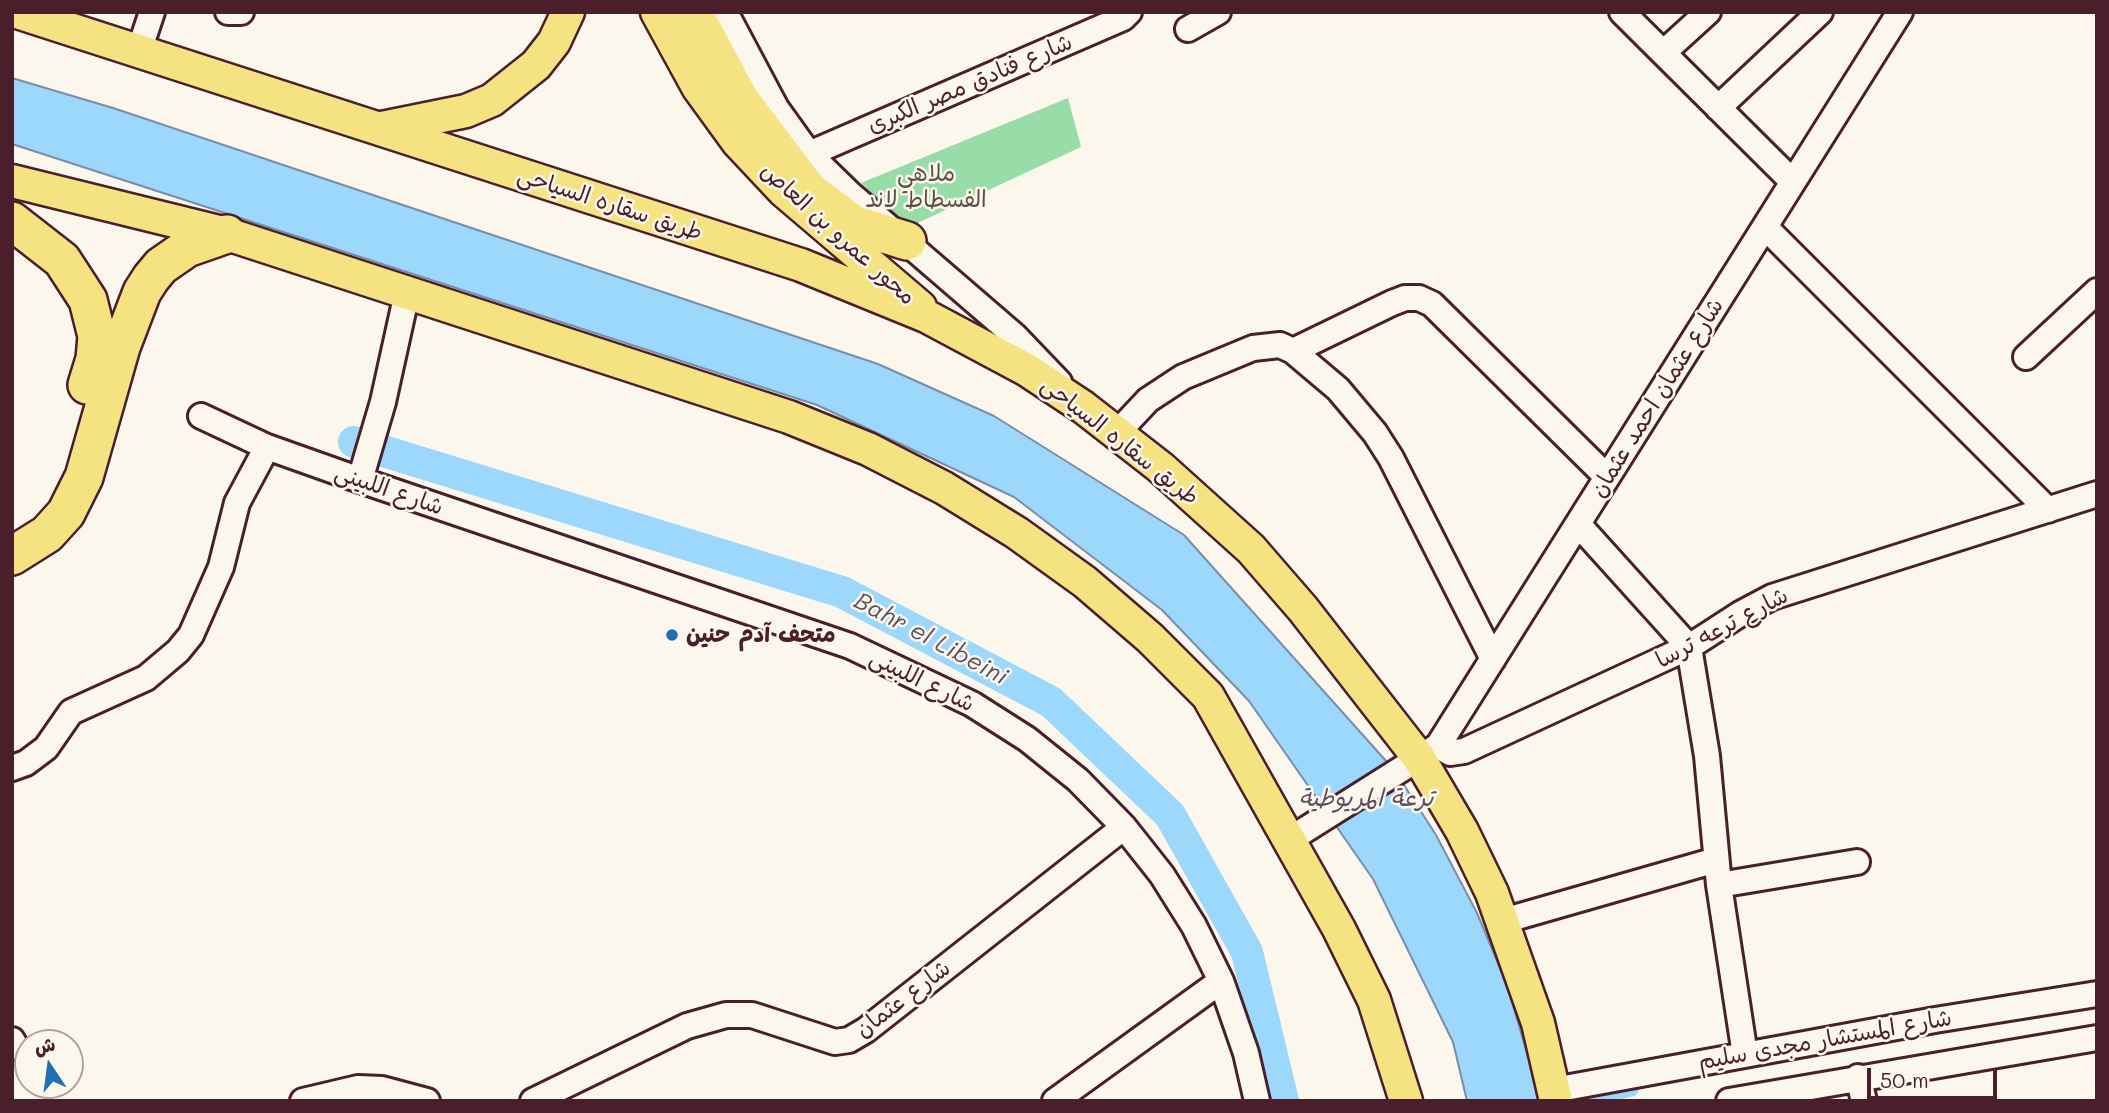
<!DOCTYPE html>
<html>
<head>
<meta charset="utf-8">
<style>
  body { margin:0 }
  #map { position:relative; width:2109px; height:1113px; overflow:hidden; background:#fbf7ec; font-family:Mali,"Playpen Sans Arabic",sans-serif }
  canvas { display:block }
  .frame { position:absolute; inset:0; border:14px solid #4a1f2b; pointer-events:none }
  .north { position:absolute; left:14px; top:1029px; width:70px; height:70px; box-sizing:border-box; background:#fbf7ec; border:2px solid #b4a19f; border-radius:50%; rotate:347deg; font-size:19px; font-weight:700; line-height:28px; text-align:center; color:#4a1f2b }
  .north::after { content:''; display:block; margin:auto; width:24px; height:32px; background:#1f6fb2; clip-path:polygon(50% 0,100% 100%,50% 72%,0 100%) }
  .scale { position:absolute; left:1867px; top:1068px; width:130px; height:32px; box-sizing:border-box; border:4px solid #4a1f2b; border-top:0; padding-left:9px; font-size:21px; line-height:24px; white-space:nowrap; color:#4a1f2b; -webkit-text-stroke:5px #fbf7ec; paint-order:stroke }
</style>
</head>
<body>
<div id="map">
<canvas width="2109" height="1113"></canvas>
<div class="frame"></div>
<div class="north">ش</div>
<div class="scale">50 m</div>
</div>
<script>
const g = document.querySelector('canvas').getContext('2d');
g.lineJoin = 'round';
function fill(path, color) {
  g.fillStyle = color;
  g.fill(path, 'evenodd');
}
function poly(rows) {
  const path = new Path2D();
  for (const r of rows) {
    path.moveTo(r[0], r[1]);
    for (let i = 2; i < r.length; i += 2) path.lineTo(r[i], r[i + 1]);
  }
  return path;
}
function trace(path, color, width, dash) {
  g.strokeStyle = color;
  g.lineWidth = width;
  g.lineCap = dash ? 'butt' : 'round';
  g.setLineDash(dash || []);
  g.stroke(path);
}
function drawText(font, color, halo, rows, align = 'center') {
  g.font = font + ' Mali,"Playpen Sans Arabic",sans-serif';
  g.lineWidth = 5;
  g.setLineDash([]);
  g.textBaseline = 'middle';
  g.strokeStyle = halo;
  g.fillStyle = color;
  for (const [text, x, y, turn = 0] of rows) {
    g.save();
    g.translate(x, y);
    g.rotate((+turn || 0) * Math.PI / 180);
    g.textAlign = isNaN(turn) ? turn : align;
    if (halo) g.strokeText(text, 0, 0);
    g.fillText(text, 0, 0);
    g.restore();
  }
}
fill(poly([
  [1068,98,1081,147,909,227,861,183]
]), '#98dca8');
const water = poly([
  [12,78,113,108,878,364,994,416,1184,535,1395,771,1436,835,1477,913,1507,985,1541,1101,1467,1101,1453,1042,1373,879,1249,701,1162,610,1014,497,817,405,12,144,12,78]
]);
fill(water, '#9cd7fc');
trace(water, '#7b8da8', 2);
trace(poly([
  [1592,1096,1630,1088]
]), '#9cd7fc', 18);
trace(poly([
  [354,442,842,592,1051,702,1170,815,1247,952,1283,1101]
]), '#9cd7fc', 32);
const minor = poly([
  [228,12,241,12],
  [725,12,776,108,809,154,849,193,1015,336,1059,382],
  [1622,12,1793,182],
  [1188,29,1218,12],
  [139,51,152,12],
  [1663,53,1708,12],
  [1718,108,1820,12],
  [809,154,1123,18,1129,12],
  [1765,227,2048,510],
  [1293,351,1392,303,1405,298,1419,298,1432,304,1607,477],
  [2026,357,2097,291],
  [201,416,267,447,360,480,850,646,972,704,1027,739,1078,780,1124,827,1162,875,1194,926,1221,981,1246,1053,1257,1101],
  [1117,433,1148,400,1183,377,1253,348,1280,345,1293,351,1338,389,1375,433,1391,458,1493,659],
  [360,480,383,402,407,293],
  [1578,524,1689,647,1707,756,1719,885,1745,1055],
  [1438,746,1450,753,1464,751,1689,647,1740,614,1772,597,2097,494],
  [12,768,26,763,46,748,71,712,146,678,178,651,191,635,221,567,237,503,267,447],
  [1289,840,1438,746,1900,12],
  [1719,885,1857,862],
  [1503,921,1716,860],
  [12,1040,16,1047],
  [1858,1077,1864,1101],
  [1554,1090,1935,1020,2097,994],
  [303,1101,358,1088,382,1089,427,1101],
  [533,1101,687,1026,726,1015,752,1015,835,1042,849,1040,866,1030,1124,827],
  [1055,1101,1221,981],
  [1729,1101,2097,1038]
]);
const major = poly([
  [17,12,801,265,926,316,1027,370,1083,407,1160,467,1251,549,1303,609,1419,758,1462,831,1492,893,1538,1023,1556,1101],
  [657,12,698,87,738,142,784,191,920,307],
  [382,128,466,111,492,100,536,65,554,42,568,12],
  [12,181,227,234,789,417,868,449,944,488,1017,533,1085,582,1150,638,1208,696,1339,929,1374,1000,1406,1101]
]);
const highway = poly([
  [693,12,740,100,808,190,853,224,907,241],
  [12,221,62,260,88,300,97,336,95,359,87,385],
  [12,556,47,534,66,513,84,477,121,347,142,292,151,278,161,266,187,248,227,234]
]);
trace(minor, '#4a1f2b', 30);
trace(major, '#4a1f2b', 37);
trace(highway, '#4a1f2b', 42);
trace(minor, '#fbf7ec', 24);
trace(major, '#f5e382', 32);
trace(highway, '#f5e382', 37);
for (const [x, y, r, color] of [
  [672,635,7,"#1f6fb2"]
]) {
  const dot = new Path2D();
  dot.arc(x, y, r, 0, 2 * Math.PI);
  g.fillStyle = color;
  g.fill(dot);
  trace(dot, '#fbf7ec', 2.5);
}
drawText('23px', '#4a1f2b', '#fbf7ec', [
  ["شارع فنادق مصر الكبرى",970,84,-23],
  ["طريق سقاره السياحى",610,204,18],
  ["محور عمرو بن العاص",838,234,42],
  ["شارع عثمان احمد عثمان",1657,398,-58],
  ["طريق سقاره السياحى",1120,441,38],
  ["شارع اللبينى",389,490,19],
  ["شارع ترعه ترسا",1722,628,-28],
  ["شارع اللبينى",922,681,26],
  ["شارع عثمان",903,999,-37],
  ["شارع المستشار مجدى سليم",1825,1040,-10]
]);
drawText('23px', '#5e4e4a', '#fbf7ec', [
  ["ملاهي",926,174],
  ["الفسطاط لاند",926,200]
]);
drawText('bold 23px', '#4a1f2b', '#fbf7ec', [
  ["متحف آدم حنين",686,635]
], 'left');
drawText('italic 24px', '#5e4d5f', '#fbf7ec', [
  ["Bahr el Libeini",931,639,28],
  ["ترعة المريوطية",1366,799]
]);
</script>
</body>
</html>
